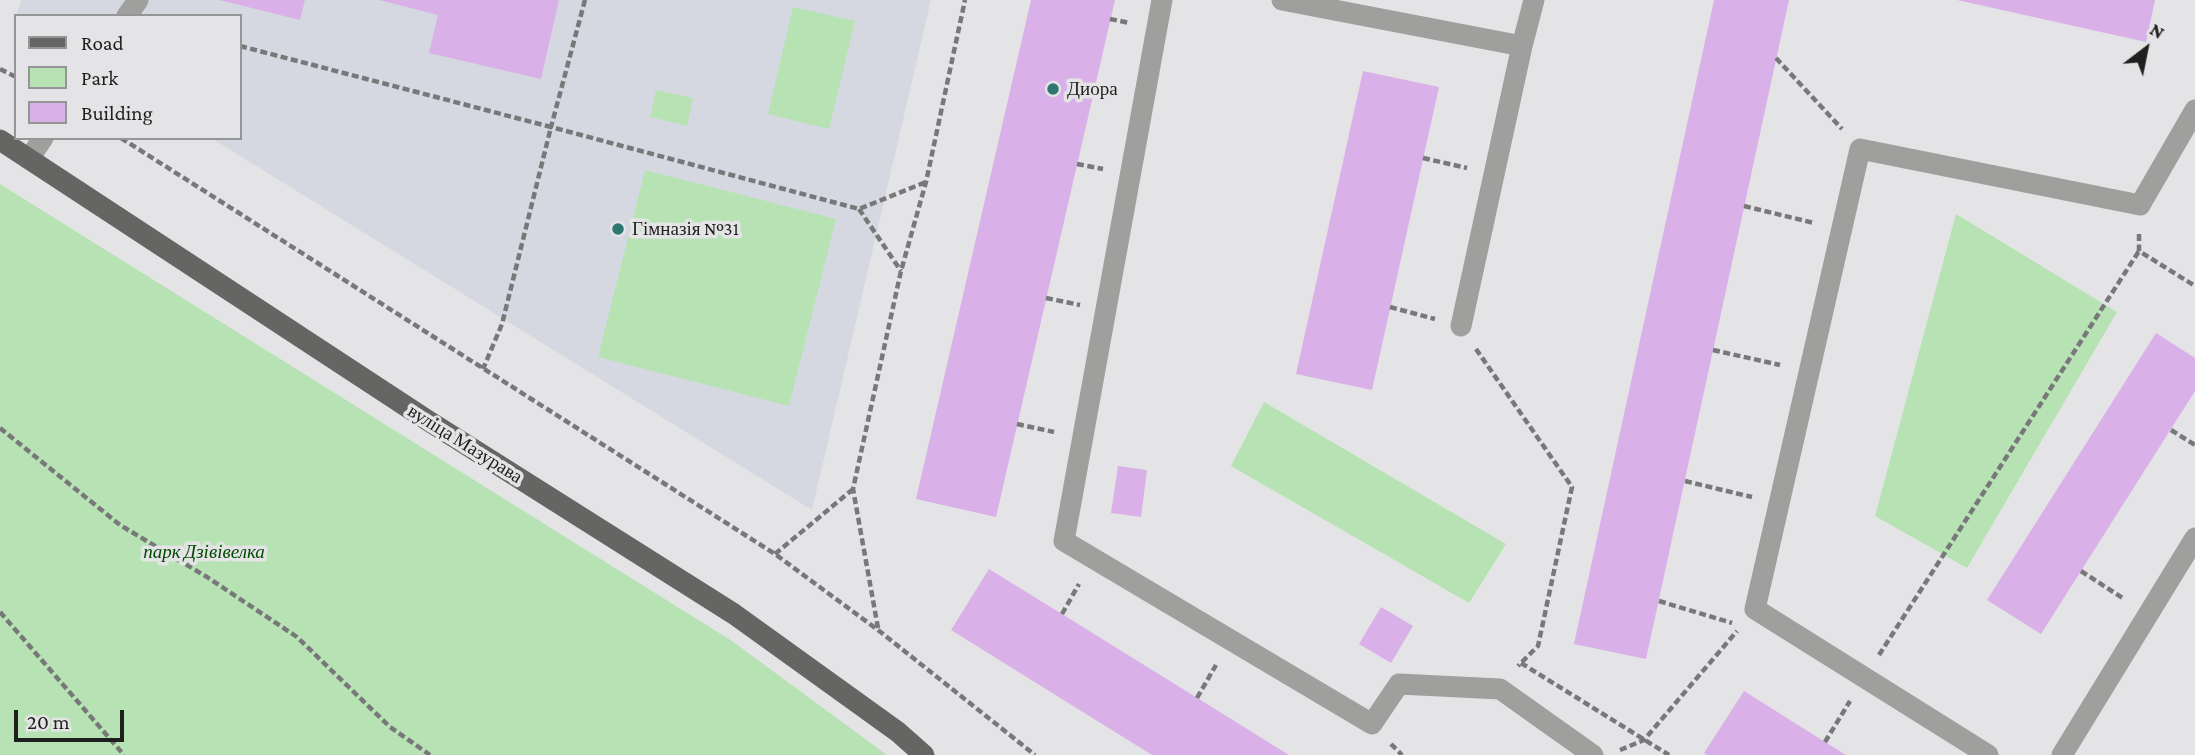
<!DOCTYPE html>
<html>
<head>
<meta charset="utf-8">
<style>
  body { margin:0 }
  #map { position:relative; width:2195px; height:755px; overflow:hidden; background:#e4e4e6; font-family:"Crimson Pro",serif }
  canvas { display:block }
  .legend { position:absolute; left:14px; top:14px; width:228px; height:126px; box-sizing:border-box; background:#e4e4e6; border:2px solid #959597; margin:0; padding:9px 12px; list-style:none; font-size:21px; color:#1f1f20 }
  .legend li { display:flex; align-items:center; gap:14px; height:35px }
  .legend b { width:35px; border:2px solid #959597 }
  .north { position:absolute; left:2111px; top:14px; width:70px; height:70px; -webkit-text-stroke:5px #e4e4e6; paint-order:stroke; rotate:32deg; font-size:19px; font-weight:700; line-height:28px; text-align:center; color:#1f1f20 }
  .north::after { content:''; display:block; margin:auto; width:24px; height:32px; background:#1f1f20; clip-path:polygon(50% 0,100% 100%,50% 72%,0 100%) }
  .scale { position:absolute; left:14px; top:710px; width:110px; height:32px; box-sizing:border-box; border:4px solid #1f1f20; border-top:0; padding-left:9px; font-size:21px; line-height:24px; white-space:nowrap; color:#1f1f20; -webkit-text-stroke:5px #e4e4e6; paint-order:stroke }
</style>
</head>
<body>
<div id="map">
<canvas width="2195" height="755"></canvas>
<ul class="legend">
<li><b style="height:9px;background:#656564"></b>Road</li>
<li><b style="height:19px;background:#b7e3b4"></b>Park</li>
<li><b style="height:19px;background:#d9b0e8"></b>Building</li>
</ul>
<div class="north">N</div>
<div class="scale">20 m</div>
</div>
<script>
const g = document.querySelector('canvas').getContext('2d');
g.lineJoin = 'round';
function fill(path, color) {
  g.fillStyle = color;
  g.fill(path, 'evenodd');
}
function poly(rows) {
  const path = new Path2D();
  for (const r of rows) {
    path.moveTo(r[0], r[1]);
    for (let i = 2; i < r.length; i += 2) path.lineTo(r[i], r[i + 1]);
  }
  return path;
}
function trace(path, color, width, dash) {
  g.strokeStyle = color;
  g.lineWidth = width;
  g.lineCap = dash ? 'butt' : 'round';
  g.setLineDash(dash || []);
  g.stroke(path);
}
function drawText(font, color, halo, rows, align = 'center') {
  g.font = font + ' "Crimson Pro",serif';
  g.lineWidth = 7;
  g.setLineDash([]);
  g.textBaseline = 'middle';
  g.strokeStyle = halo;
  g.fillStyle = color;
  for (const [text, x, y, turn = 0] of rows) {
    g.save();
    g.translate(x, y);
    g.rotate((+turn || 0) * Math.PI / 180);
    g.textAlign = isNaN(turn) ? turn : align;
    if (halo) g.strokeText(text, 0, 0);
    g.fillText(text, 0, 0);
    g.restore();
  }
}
fill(poly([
  [21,0,931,0,812,510,211,138,240,138,240,16,16,16]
]), '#d5d8e1');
fill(poly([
  [793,7,855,21,829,129,768,114],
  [656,90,693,98,687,126,650,117],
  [645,170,836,219,789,406,598,357],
  [0,184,732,641,887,755,0,755],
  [1956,214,2117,312,1967,568,1875,516],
  [1264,402,1506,544,1469,603,1231,466]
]), '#b7e3b4');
fill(poly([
  [219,0,305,0,300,20],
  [379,0,559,0,541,79,429,53,438,15],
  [1031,0,1115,0,996,517,916,499],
  [1714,0,1789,0,1646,659,1574,644],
  [1957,0,2155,0,2146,42],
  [1363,71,1439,87,1372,390,1296,374],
  [2156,333,2195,358,2195,391,2041,634,1987,600],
  [1118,466,1147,470,1141,517,1111,513],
  [989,569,1062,614,1289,755,1152,755,951,630],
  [1381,607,1413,626,1391,663,1359,644],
  [1744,691,1825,742,1846,755,1707,755,1704,753]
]), '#d9b0e8');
trace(poly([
  [585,0,551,127,859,209,926,182],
  [1110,19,1130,23],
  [240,46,551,127,502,324,483,369],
  [1776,58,1842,129],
  [0,69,16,77],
  [121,138,775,554,878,630,1035,755],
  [1423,158,1467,168],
  [1077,164,1103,169],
  [1744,206,1814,223],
  [859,209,901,271],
  [2139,234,2139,251,2195,286],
  [1046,298,1080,305],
  [1390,307,1435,319],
  [1476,349,1572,487,1538,646,1518,666],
  [1713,350,1780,365],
  [1017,424,1054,432],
  [0,428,120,525,207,577,297,637,390,727,430,755],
  [2171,430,2195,445],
  [1685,481,1752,497],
  [775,554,852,490],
  [2081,571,2124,599],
  [1659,601,1732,623],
  [0,612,124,755],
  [1062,614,1079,584],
  [878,628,853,489,901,271,926,182,965,0],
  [1879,655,2139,251],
  [1521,663,1669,755],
  [1197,698,1216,665],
  [1825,742,1850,701],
  [1391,744,1402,755],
  [1620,750,1644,740,1737,631]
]), '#78787a', 4.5, [7, 3.5]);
trace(poly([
  [1162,0,1064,541,1372,724,1399,684,1500,689,1593,755],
  [1282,0,1522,46],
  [127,16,138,0],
  [29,159,43,138],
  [1461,326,1522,46,1534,0],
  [1988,755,1755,609,1860,149,2140,205,2195,110],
  [2062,755,2195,538]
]), '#9f9f9e', 21);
trace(poly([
  [0,140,427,420,734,614,898,732,924,755]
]), '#656564', 21);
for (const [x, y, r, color] of [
  [1053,89,7,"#2d7671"],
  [618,229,7,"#2d7671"]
]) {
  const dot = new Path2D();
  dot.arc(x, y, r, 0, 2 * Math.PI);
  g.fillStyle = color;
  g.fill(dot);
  trace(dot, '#e4e4e6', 2.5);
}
drawText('19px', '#1f1f20', '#e4e4e6', [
  ["Диора",1067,89],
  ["Гімназія №31",632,229]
], 'left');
drawText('19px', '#1f1f20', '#e4e4e6', [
  ["вуліца Мазурава",465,444,32]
]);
drawText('italic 19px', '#014b03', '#e4e4e6', [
  ["парк Дзівівелка",204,552]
]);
</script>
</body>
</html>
